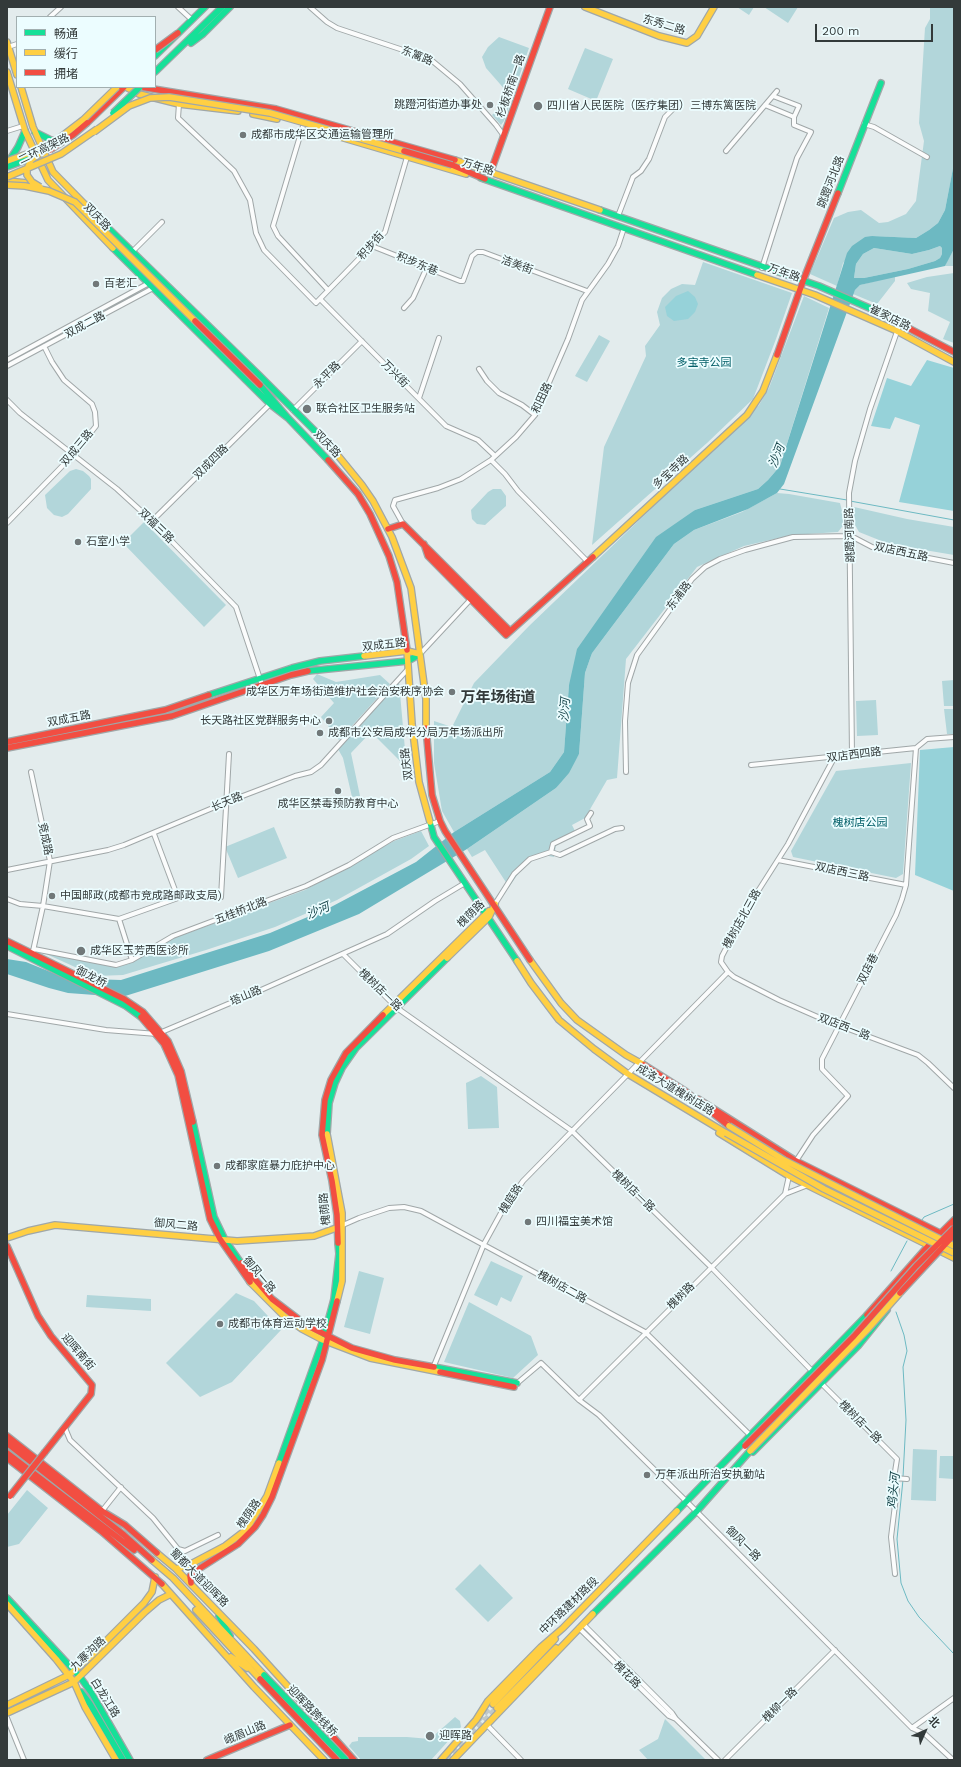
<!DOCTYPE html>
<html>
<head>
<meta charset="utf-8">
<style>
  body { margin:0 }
  #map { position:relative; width:961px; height:1767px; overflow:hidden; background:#e3eced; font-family:"Work Sans","Noto Sans SC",sans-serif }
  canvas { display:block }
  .frame { position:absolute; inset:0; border:8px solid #333a3a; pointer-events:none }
  .legend { position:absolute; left:16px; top:16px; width:140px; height:72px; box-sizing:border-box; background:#ecfdff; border:1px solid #a2afb0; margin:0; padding:5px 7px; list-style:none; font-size:12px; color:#333a3a }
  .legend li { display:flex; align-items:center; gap:8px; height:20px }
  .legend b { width:20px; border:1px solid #a2afb0 }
  .north { position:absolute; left:905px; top:1711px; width:40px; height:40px; -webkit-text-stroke:3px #ecfdff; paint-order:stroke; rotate:45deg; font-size:11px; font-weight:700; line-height:16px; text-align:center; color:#333a3a }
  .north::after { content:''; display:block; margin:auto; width:14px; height:18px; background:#333a3a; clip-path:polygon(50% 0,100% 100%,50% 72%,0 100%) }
  .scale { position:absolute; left:815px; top:24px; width:118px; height:18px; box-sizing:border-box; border:2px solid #333a3a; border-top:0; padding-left:5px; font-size:12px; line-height:14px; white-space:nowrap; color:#333a3a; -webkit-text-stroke:3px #ecfdff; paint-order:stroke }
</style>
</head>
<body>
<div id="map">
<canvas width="961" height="1767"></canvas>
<div class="frame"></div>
<ul class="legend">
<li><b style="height:5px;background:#16e098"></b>畅通</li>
<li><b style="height:5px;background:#ffcf43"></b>缓行</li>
<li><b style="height:5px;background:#f24e42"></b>拥堵</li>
</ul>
<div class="north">北</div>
<div class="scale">200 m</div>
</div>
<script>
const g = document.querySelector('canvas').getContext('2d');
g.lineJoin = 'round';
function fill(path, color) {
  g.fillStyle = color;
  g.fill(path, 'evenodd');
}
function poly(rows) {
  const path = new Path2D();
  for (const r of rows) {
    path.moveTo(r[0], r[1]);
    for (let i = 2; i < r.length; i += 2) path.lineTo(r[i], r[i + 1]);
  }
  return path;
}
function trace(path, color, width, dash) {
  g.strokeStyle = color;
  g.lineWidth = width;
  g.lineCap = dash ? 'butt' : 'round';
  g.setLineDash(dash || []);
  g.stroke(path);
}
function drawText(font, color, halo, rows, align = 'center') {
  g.font = font + ' "Work Sans","Noto Sans SC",sans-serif';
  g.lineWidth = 3.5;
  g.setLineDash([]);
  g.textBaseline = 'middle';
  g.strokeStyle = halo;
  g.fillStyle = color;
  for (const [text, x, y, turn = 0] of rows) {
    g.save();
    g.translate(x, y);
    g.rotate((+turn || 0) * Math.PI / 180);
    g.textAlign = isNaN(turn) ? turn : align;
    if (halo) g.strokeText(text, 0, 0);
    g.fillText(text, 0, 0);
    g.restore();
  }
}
fill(poly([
  [737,7,754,7,749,15],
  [764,7,798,7,788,23],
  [930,7,954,7,954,163,945,210,938,223,929,230,916,238,872,236,843,263,837,286,810,274,834,218,848,212,861,210,879,223,888,222,906,214,916,201,924,141,919,123,925,28,930,19],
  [499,37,529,48,504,121,501,125,492,115,498,109,498,104,507,92,486,68,482,57,488,47],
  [585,48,613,59,596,101,568,89],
  [940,246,942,248,942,254,940,258,935,261,908,269,864,278,854,278,856,264,863,254,874,248,912,254,929,250],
  [954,249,954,266,945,266,947,261],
  [703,262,792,293,776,339,753,399,707,443,592,545,604,447,646,356,645,346,660,325,657,312,662,298,671,289,682,284,695,285],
  [954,273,954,343,943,339,950,322,928,311,930,293,911,289,907,283,927,277],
  [895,276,895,281,877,304,853,294,855,290,860,285],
  [804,296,829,308,780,466,768,480,758,489,695,510,569,685,564,752,550,772,454,832,442,811,434,763,434,721,452,727,474,683,529,626,759,405,769,388],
  [599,335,610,341,587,382,575,376],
  [76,469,83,471,89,476,91,479,91,489,68,514,62,517,54,515,47,508,45,495,70,471],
  [493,489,501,489,506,496,506,506,485,525,477,524,472,519,471,510,488,492],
  [777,493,789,494,840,503,845,523,838,532,792,535,744,546,697,567,626,659,617,778,607,780,585,818,572,825,576,833,556,845,554,857,543,855,532,859,520,871,509,887,485,850,472,857,467,849,556,788,579,754,585,673,592,653,674,544,694,530,742,512],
  [854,507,907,519,954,527,954,555,889,544,859,532,854,523],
  [144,522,226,605,204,627,123,543],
  [317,674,336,682,380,675,390,684,339,740,321,717,334,703,313,679],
  [954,680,954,706,944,706,942,681],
  [399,682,407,772,405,774,401,762,371,732,351,753,360,796,352,797,343,758,338,749],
  [876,700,878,735,857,736,856,701],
  [944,709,954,709,954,734,947,734],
  [911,763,903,874,896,878,793,857,791,851,836,771],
  [274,827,287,858,238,878,225,847],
  [421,831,429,846,411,859,337,900,275,927,206,950,123,975,95,976,44,953,117,967,133,962,174,938,305,890,394,841],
  [481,1076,497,1087,499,1128,468,1129,466,1083],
  [491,1261,523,1276,511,1302,501,1297,497,1306,474,1295],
  [359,1271,384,1278,370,1334,344,1327],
  [236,1293,254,1301,281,1330,232,1382,200,1397,166,1363],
  [87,1295,151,1299,151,1311,86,1307],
  [469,1302,531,1336,538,1355,513,1378,444,1362],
  [913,1449,937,1450,936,1501,911,1500],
  [940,1456,954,1456,954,1479,939,1478],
  [27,1490,48,1508,19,1544,7,1547,7,1515],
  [480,1564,513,1598,488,1622,455,1589],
  [455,1717,460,1721,461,1727,431,1760,361,1760,349,1746,352,1742,358,1741,358,1737,407,1737,430,1739],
  [665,1719,706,1760,648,1760,639,1750,658,1739]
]), '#b2d6da');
fill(poly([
  [688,291,695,297,698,304,695,312,688,319,674,321,667,316,665,307,676,296],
  [927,360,954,368,954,511,899,502,920,425,895,417,890,429,871,426,887,378,911,386],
  [954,747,954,891,915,875,920,750]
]), '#96d2d9');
fill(poly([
  [954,163,954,249,945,266,860,285,855,290,784,484,777,493,748,509,694,530,674,544,592,653,585,673,579,754,569,773,556,788,467,849,359,914,269,951,122,997,68,993,49,988,7,974,7,959,26,962,58,975,89,979,121,980,270,933,331,907,416,862,454,832,550,772,564,752,569,685,577,649,656,537,695,510,758,489,768,480,780,466,847,253,852,246,865,237,872,236,916,238,929,230,938,223,945,210],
  [940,246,942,248,942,254,940,258,935,261,908,269,864,278,854,278,856,264,863,254,874,248,912,254,929,250]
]), '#6db9c2');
trace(poly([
  [780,489,847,500],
  [850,501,954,520],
  [922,1220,924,1217,954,1204],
  [891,1271,907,1241],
  [896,1312,904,1335,907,1351,903,1367,906,1420,903,1477],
  [903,1480,897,1539,901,1583,908,1601,919,1617,954,1654]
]), '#6db9c2', 1);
trace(poly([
  [478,1720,493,1704],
  [447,1760,497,1708]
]), '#c0c8c9', 6, [6, 3]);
const street = poly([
  [178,7,191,19],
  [310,7,327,22,337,28,430,59,460,84,496,125,504,136],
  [50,17,61,7],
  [8,47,17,44],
  [179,104,178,118,234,171,250,200,256,233,264,250,316,303,385,232,407,157],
  [765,105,794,117,799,106,773,96],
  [864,124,874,127,927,157],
  [303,126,273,226,278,236,328,290],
  [7,131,23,126],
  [726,151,777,91],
  [618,216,633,177,641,171,649,159,665,117,680,102],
  [372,246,460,281,463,281,472,256,477,252,483,252,587,291],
  [132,252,162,222],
  [762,268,797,158,811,132,794,125,794,117],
  [320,299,446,426,478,440,495,456],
  [404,308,413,298,427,267],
  [7,360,149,283],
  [7,366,155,287],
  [479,369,487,381,499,393,522,405,535,415],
  [419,398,439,338],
  [7,400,20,413,117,489,152,521,236,607,262,685],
  [293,410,362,341],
  [491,460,505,474,518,491,587,561],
  [152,521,270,404],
  [7,523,73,455,96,426,95,412,92,404,64,380,52,362,44,346],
  [403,524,393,506,395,500,438,488,461,479,491,460,516,437,535,415,568,339,582,300,608,264,618,246,624,228],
  [420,654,471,599],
  [852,755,849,493,855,461,870,409,900,323],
  [751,765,916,748,927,739,954,737],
  [31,772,50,861,43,906,33,951],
  [626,772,625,721,628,683,637,655,692,579,705,567,720,559,745,550,793,537,851,536,872,547,954,563],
  [551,852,553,844,590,826,587,819,591,813],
  [778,860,906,885],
  [7,870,108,850,124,845,227,802,295,776,311,772,321,765,408,669],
  [221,897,229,754],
  [7,899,20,904,43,906,119,919,178,898,154,834],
  [495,904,514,874,530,859,551,852,560,855,615,829,622,828],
  [119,919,132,960],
  [34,949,116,965,132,960,173,936,306,886,349,865,393,838,440,821],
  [343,954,397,1008,572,1131,711,1267,814,1373],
  [728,972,734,977,779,1000,827,1021,918,1055,928,1063,954,1088],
  [7,1014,106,1030,157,1034,261,990,387,934,435,901,465,883],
  [796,1161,813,1135,848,1096,822,1069,822,1059,896,915,902,899,906,885,916,748],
  [789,1176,785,1194,808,1185],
  [343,1225,359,1218,389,1208,404,1207,421,1211,645,1332,751,1436],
  [433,1368,484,1244,501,1213,523,1181,728,972,721,962,722,956,746,910,788,844,834,758],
  [820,1382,897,1459,894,1478,897,1489,891,1537,895,1574],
  [515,1385,541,1363,579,1400,599,1415,687,1502,912,1728,925,1734,953,1760],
  [579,1400,785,1194],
  [65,1428,70,1440,153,1518,178,1549,185,1551,218,1535],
  [894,1478,907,1479],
  [102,1511,121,1487],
  [583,1624,672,1713,676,1719,718,1760],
  [579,1628,669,1716,676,1719],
  [7,1718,24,1760],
  [487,1725,521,1760],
  [912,1728,954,1698],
  [725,1760,835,1650]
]);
const fast = poly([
  [191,43,203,34,230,7],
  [155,56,205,7],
  [155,72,222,7],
  [35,132,51,140,58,141],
  [9,161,18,147,25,131],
  [481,178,757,275],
  [838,193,881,83],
  [600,210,819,286,874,310],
  [102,222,259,375,331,447],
  [113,248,270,404,288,418,328,460],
  [260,385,288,418],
  [308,671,408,661,420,654],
  [209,695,292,668,320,661,364,656],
  [430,822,434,837,517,961],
  [7,946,126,1006,141,1017],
  [193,1122,214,1217,225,1240,241,1263],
  [327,1134,329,1103,335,1083,342,1068,356,1048,447,958],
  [434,1367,517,1383],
  [753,1452,858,1346,887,1310],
  [279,1463,323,1340,334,1299,339,1254,338,1243],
  [677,1511,867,1315],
  [7,1598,80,1677,91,1692,130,1760],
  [593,1614,697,1511,750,1451],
  [219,1616,230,1636],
  [81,1692,90,1704,123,1760]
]);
const slow = poly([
  [585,7,659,36,687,43,697,36,714,7],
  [7,42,17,75],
  [7,72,25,131,48,180,113,248],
  [21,87,33,127,53,172,102,222],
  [126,87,139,94,179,104,238,111],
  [253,114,277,119],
  [320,131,466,174],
  [455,160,600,210],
  [7,181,27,183],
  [757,275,815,295,897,331,954,362],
  [331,447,362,485,373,501,392,537,411,588,426,699,426,728],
  [593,557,747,415,763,391,777,355],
  [407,650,412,724,419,782,430,822],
  [364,656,407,651,420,654],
  [447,958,489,917,495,904],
  [530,960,561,1003,577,1020,626,1055,644,1065],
  [517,961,531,983,559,1020,594,1049,628,1074,726,1133],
  [383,1015,489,911],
  [719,1133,789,1176,954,1258],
  [327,1134,342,1213,342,1281,337,1301],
  [7,1238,28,1231,55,1225,237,1241,314,1236,339,1227],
  [250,1282,284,1316,302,1329,323,1340,370,1358,440,1372],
  [157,1553,176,1569,254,1649,292,1691],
  [152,1560,173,1578,264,1675],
  [176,1569,189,1565,225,1546,246,1530,267,1496,279,1463],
  [162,1584,254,1687,324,1760],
  [7,1604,56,1659,74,1682,85,1707,116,1760],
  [196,1610,260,1679],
  [231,1657,247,1668],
  [493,1704,555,1639],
  [7,1705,69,1675,90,1657,144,1603,152,1592,155,1577],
  [497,1708,556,1648],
  [7,1713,74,1682,145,1612,159,1600,171,1594],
  [441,1760,476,1720,488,1701,541,1647,563,1628,677,1511],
  [453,1760,593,1614]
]);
const jam = poly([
  [141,87,276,109,455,160],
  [87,123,124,87],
  [452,165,485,179],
  [491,171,550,7],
  [874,310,954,352],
  [777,355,803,281,838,193],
  [328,460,358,494,370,514,389,556,397,582,407,650],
  [388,529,403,524,510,631],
  [424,544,428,556,506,635,593,557],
  [426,728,432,795,440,821,445,831,530,960],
  [7,742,165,710,209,695],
  [7,748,172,716,291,675,308,671],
  [7,941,124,999,143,1012,168,1041,181,1071,193,1122],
  [141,1017,164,1044,178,1075,210,1219,220,1239,250,1282],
  [644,1065,685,1091,729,1126],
  [698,1099,796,1161,954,1240],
  [338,1243,337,1215,332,1181,322,1135,325,1100,331,1080,346,1053,383,1015],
  [7,1246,38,1316,51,1336,92,1385,91,1394,45,1452],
  [241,1263,272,1299,306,1325,352,1348,395,1360,434,1367],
  [867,1315,929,1245,954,1220],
  [440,1372,514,1387],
  [7,1436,102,1511,125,1525,157,1553],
  [7,1443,124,1535,152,1560],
  [7,1453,134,1550],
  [7,1458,101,1531,162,1584],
  [191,1583,190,1576,194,1572,238,1544,255,1527,263,1515,272,1497,322,1360,337,1301],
  [292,1691,354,1760],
  [207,1760,290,1725]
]);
trace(street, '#a0a7a8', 6);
trace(fast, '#a0a7a8', 8);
trace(slow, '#a0a7a8', 8);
trace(jam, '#a0a7a8', 8);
trace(street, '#fbfcfc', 4);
trace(fast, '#16e098', 5.5);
trace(slow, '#ffcf43', 5.5);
trace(jam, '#f24e42', 5.5);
const fastBridge = poly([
  [113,113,140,87],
  [7,167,34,157],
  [264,1675,346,1760]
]);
const slowBridge = poly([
  [94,132,129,106,150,98,169,97,270,113,404,151],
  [7,161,41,149],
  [7,177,61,154,97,129],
  [7,185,25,186,49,191,75,202,195,321],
  [40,187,32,182,27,175,27,169,31,160,83,120,117,87],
  [729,1126,784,1160,954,1246],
  [726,1133,824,1189,954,1253],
  [750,1451,868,1329,900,1293]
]);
const jamBridge = poly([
  [155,50,178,33],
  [50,150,73,135,87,123],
  [404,151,452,165],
  [195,321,260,385],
  [900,1293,954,1235],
  [745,1446,854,1336,916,1266,954,1228],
  [10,1496,45,1452],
  [260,1679,337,1760]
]);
trace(fastBridge, '#a0a7a8', 8, []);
trace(slowBridge, '#a0a7a8', 8, []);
trace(jamBridge, '#a0a7a8', 8, []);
trace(fastBridge, '#16e098', 5.5);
trace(slowBridge, '#ffcf43', 5.5);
trace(jamBridge, '#f24e42', 5.5);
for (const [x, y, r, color] of [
  [490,105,4,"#717879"],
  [538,106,5,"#717879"],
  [243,135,4,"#717879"],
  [96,284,4,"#717879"],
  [307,409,5,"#717879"],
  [78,542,4,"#717879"],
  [452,692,4,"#717879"],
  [329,721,4,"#717879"],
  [320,733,4,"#717879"],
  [338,791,4,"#717879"],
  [52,896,4,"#717879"],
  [81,951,5,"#717879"],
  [217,1166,4,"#717879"],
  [528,1222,4,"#717879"],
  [220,1324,4,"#717879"],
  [647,1475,4,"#717879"],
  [430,1736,5,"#717879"]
]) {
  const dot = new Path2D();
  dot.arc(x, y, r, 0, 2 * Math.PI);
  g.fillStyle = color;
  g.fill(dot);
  trace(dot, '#ecfdff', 1.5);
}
drawText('11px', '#333a3a', '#ecfdff', [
  ["东秀二路",664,25,17],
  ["东篱路",417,56,22],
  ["杉板桥南一路",511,86,-71],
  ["二环高架路",44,149,-26],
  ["万年路",478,167,17],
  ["跳蹬河北路",831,182,-69],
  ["双庆路",97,217,46],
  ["积步街",371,246,-48],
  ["积步东巷",417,264,22],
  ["洁美街",517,265,20],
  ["万年路",784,273,19],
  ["崔家店路",890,318,26],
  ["双成二路",85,325,-28],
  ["万兴街",395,374,45],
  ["永平路",327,375,-45],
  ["和田路",542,398,-65],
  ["双庆路",327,444,46],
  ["双成三路",77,448,-50],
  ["双成四路",211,462,-45],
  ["多宝寺路",671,472,-43],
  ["双福三路",156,526,44],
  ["跳蹬河南路",850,535,-92],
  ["双店西五路",901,552,12],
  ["东浦路",679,596,-53],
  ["双成五路",384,645,-6],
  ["双成五路",69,719,-11],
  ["双店西四路",854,755,-7],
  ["双庆路",407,764,-97],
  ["长天路",227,802,-22],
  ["竞成路",45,839,78],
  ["双店西三路",842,872,12],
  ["五桂桥北路",241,911,-21],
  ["槐荫路",471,914,-45],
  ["槐树店北三路",742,919,-61],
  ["双店巷",868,969,-63],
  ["御龙桥",91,977,27],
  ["槐树店一路",380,990,44],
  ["塔山路",246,996,-23],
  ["双店西一路",844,1027,21],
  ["成洛大道槐树店路",675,1090,31],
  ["槐树店一路",633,1191,44],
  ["槐庭路",511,1199,-57],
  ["槐荫路",325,1209,-95],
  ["御风二路",176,1225,5],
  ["御风一路",259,1275,50],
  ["槐树店二路",562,1287,29],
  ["槐树路",681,1296,-45],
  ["迎晖南街",78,1352,49],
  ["槐树店一路",860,1422,45],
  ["槐荫路",249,1514,-55],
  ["御风一路",743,1544,45],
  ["蜀都大道迎晖路",199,1578,45],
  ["中环路建材路段",569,1606,-44],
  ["九寨沟路",88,1654,-44],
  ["槐花路",627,1675,45],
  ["白龙江路",105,1698,58],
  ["槐柳一路",780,1705,-45],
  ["迎晖路跨线桥",312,1711,46],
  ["峨眉山路",245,1733,-23]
]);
drawText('11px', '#333a3a', '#ecfdff', [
  ["跳蹬河街道办事处",482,105,"right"],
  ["四川省人民医院（医疗集团）三博东篱医院",547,106],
  ["成都市成华区交通运输管理所",251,135],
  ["百老汇",104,284],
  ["联合社区卫生服务站",316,409],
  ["石室小学",86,542],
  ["成华区万年场街道维护社会治安秩序协会",444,692,"right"],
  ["长天路社区党群服务中心",321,721,"right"],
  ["成都市公安局成华分局万年场派出所",328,733],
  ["成华区禁毒预防教育中心",338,804,"center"],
  ["中国邮政(成都市竞成路邮政支局)",60,896],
  ["成华区玉芳西医诊所",90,951],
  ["成都家庭暴力庇护中心",225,1166],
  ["四川福宝美术馆",536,1222],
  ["成都市体育运动学校",228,1324],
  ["万年派出所治安执勤站",655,1475],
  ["迎晖路",439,1736]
], 'left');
drawText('11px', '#035f68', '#ecfdff', [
  ["多宝寺公园",704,363],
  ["槐树店公园",860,823]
]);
drawText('italic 12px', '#17454a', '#ecfdff', [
  ["沙河",777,456,-68],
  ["沙河",565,710,-85],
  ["沙河",318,911,-23],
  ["鸡头河",894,1491,-84]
]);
drawText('bold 15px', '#333a3a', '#ecfdff', [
  ["万年场街道",498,698]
]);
</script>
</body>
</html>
